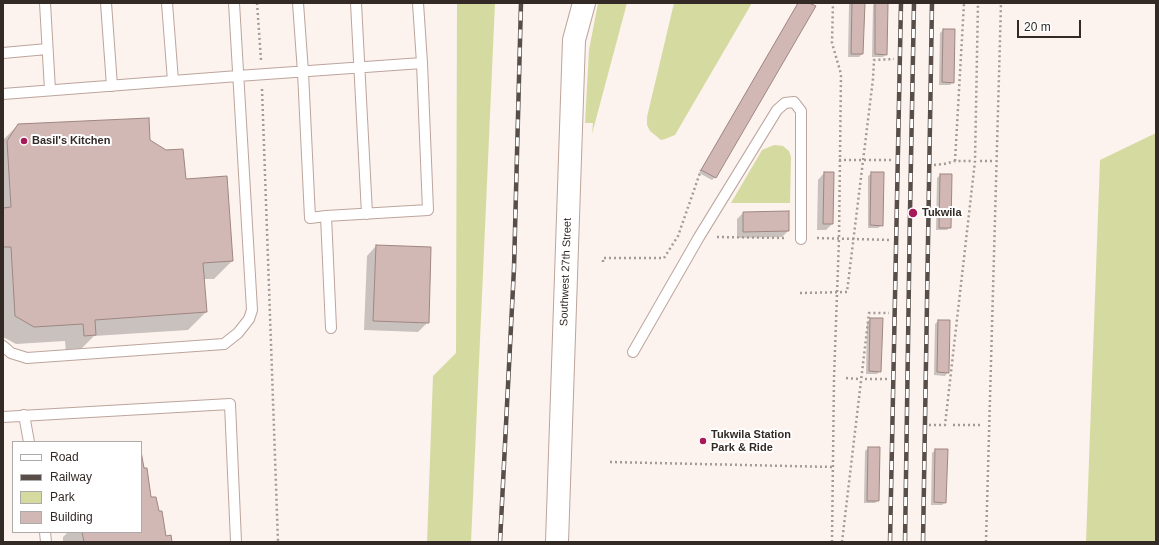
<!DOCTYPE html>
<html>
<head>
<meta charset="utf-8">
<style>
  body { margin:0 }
  #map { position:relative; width:1159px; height:545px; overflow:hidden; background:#fcf2ee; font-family:Arial,sans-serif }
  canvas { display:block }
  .frame { position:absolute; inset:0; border:4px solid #332a26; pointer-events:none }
  .legend { position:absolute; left:12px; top:441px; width:130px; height:92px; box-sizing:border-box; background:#fff; border:1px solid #adaaa8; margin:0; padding:5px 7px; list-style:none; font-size:12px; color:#332a26 }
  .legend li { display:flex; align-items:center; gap:8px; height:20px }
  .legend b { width:20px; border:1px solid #adaaa8 }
  .scale { position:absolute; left:1017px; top:20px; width:64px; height:18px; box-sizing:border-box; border:2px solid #332a26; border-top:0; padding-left:5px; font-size:12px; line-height:14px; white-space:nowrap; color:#332a26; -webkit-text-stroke:3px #fff; paint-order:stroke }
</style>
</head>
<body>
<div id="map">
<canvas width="1159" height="545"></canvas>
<div class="frame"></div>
<ul class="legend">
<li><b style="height:5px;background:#fff"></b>Road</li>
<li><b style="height:5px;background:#574e4a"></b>Railway</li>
<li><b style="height:11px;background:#d5dba0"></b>Park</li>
<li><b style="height:11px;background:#d2b8b4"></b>Building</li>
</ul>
<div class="scale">20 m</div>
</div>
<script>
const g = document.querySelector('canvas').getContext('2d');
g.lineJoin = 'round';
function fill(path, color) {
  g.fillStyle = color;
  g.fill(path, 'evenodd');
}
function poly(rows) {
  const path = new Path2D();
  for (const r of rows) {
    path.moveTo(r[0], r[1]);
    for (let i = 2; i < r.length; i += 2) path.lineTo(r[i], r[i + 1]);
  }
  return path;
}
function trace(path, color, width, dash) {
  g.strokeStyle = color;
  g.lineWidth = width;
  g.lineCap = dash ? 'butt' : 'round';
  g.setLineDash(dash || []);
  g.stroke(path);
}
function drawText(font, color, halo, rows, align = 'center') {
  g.font = font + ' Arial,sans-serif';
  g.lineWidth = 4;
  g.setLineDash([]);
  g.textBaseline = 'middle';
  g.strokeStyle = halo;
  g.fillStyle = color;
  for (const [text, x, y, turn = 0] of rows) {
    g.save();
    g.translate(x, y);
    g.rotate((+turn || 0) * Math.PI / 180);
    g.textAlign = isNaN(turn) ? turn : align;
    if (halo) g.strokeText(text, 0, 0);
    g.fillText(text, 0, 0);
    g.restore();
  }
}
fill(poly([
  [457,3,495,3,471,542,427,542,433,376,456,353],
  [598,3,627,3,592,134,593,123,585,123,589,50],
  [674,3,752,3,675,135,665,139,661,140,650,131,647,125,647,117],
  [1156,133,1156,542,1086,542,1100,160],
  [774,145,783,146,789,151,791,157,790,203,731,203,762,150]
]), '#d5dba0');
fill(poly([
  [798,3,807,3,715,177,712,180,699,173],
  [851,3,864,3,862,54,859,57,848,57,849,4],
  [875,3,887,3,886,54,883,57,872,57,873,5],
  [943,30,953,82,950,85,939,85,940,33],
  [18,125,149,140,185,180,232,261,214,279,204,279,206,312,188,330,94,336,77,353,66,354,65,341,16,344,3,337,3,140],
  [824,173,832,224,826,230,817,230,818,180],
  [872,173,882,225,878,228,868,228,868,176],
  [940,175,950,227,947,230,936,230,937,178],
  [743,213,788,231,782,237,737,238,737,219],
  [376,246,428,322,418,332,364,330,367,256],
  [870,319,880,371,877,374,866,374,867,322],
  [938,321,948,372,945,376,934,375,935,324],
  [868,448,878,500,875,503,864,503,865,451],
  [935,450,945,502,942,505,931,505,932,453],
  [141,458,151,498,166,537,171,542,63,542,63,537,68,532,141,532]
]), '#0003');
const building = poly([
  [798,3,809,3,816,6,716,178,701,170,798,3],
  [852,3,865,3,863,54,851,54,852,3],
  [875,3,888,3,887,55,875,54,875,3],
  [943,29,955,29,954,83,942,82,943,29],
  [149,118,150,140,166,150,183,149,186,179,227,176,233,261,203,263,207,312,95,320,96,335,84,336,83,324,34,327,15,316,11,247,3,247,3,208,11,207,7,141,18,124,149,118],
  [824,172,834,172,833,224,823,224,824,172],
  [871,172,884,172,883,226,870,225,871,172],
  [940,174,952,174,951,228,939,228,940,174],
  [789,211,789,231,743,232,743,212,789,211],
  [376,245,431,247,429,323,373,321,376,245],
  [870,318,883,318,881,372,869,371,870,318],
  [938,320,950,320,949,373,937,372,938,320],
  [868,447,880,447,879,501,867,501,868,447],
  [935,449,948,449,946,503,934,502,935,449],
  [141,451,144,468,147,468,151,497,156,497,159,511,162,511,166,536,171,535,172,542,84,542,82,532,141,532,141,451]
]);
fill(building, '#d2b8b4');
trace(building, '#9e8681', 1);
const service = poly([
  [45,3,50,90],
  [106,3,112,86],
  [167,3,173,81],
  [298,3,303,72,310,218,326,216],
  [356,3,367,214],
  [418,3,422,63],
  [3,53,47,49],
  [3,94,238,76,422,63,428,210,326,216,331,328],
  [3,346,11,353,27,358,224,344,238,333,249,319,252,310,234,3],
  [633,352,699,237,777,110,785,103,794,102,801,111,801,239],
  [24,415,29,442],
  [3,417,230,404,236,542],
  [45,532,46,542]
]);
const tertiary = poly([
  [557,542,574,40,584,3]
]);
trace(service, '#bca59c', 12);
trace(tertiary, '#bca59c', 24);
trace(poly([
  [257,3,261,60],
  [262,89,278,542],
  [839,160,892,160],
  [955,161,964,3],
  [980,161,995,161],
  [934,165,944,164,955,161,972,161],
  [717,237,786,238],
  [817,238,891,240],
  [603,262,603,258,664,258,678,236,701,170],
  [800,293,847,292,873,79,874,60,894,59],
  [846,378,858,379],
  [865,379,888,379],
  [929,425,945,425,975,161,978,3],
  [953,425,980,425],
  [610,462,833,467],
  [832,542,834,378,839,239,841,74,832,43,833,3],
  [842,542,869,313,889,313],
  [986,542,1001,3]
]), '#a39a96', 2.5, [2, 3]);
trace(service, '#fff', 10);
trace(tertiary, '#fff', 22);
const rail = poly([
  [500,542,514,268,521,3],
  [890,542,901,3],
  [905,542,910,212,914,3],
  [923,542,932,3]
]);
trace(rail, '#574e4a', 4.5);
trace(rail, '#fff', 3, [9]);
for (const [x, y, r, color] of [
  [24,141,4,"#a81959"],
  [913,213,5,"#a81959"],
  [703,441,4,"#a81959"]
]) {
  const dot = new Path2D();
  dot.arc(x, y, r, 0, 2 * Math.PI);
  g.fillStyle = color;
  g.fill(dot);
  trace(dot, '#fff', 1.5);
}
drawText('bold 11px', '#332a26', '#fff', [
  ["Basil's Kitchen",32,141],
  ["Tukwila",922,213],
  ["Tukwila Station",711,435],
  ["Park & Ride",711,448]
], 'left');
drawText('11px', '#332a26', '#fff', [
  ["Southwest 27th Street",566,272,-88]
]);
</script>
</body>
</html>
